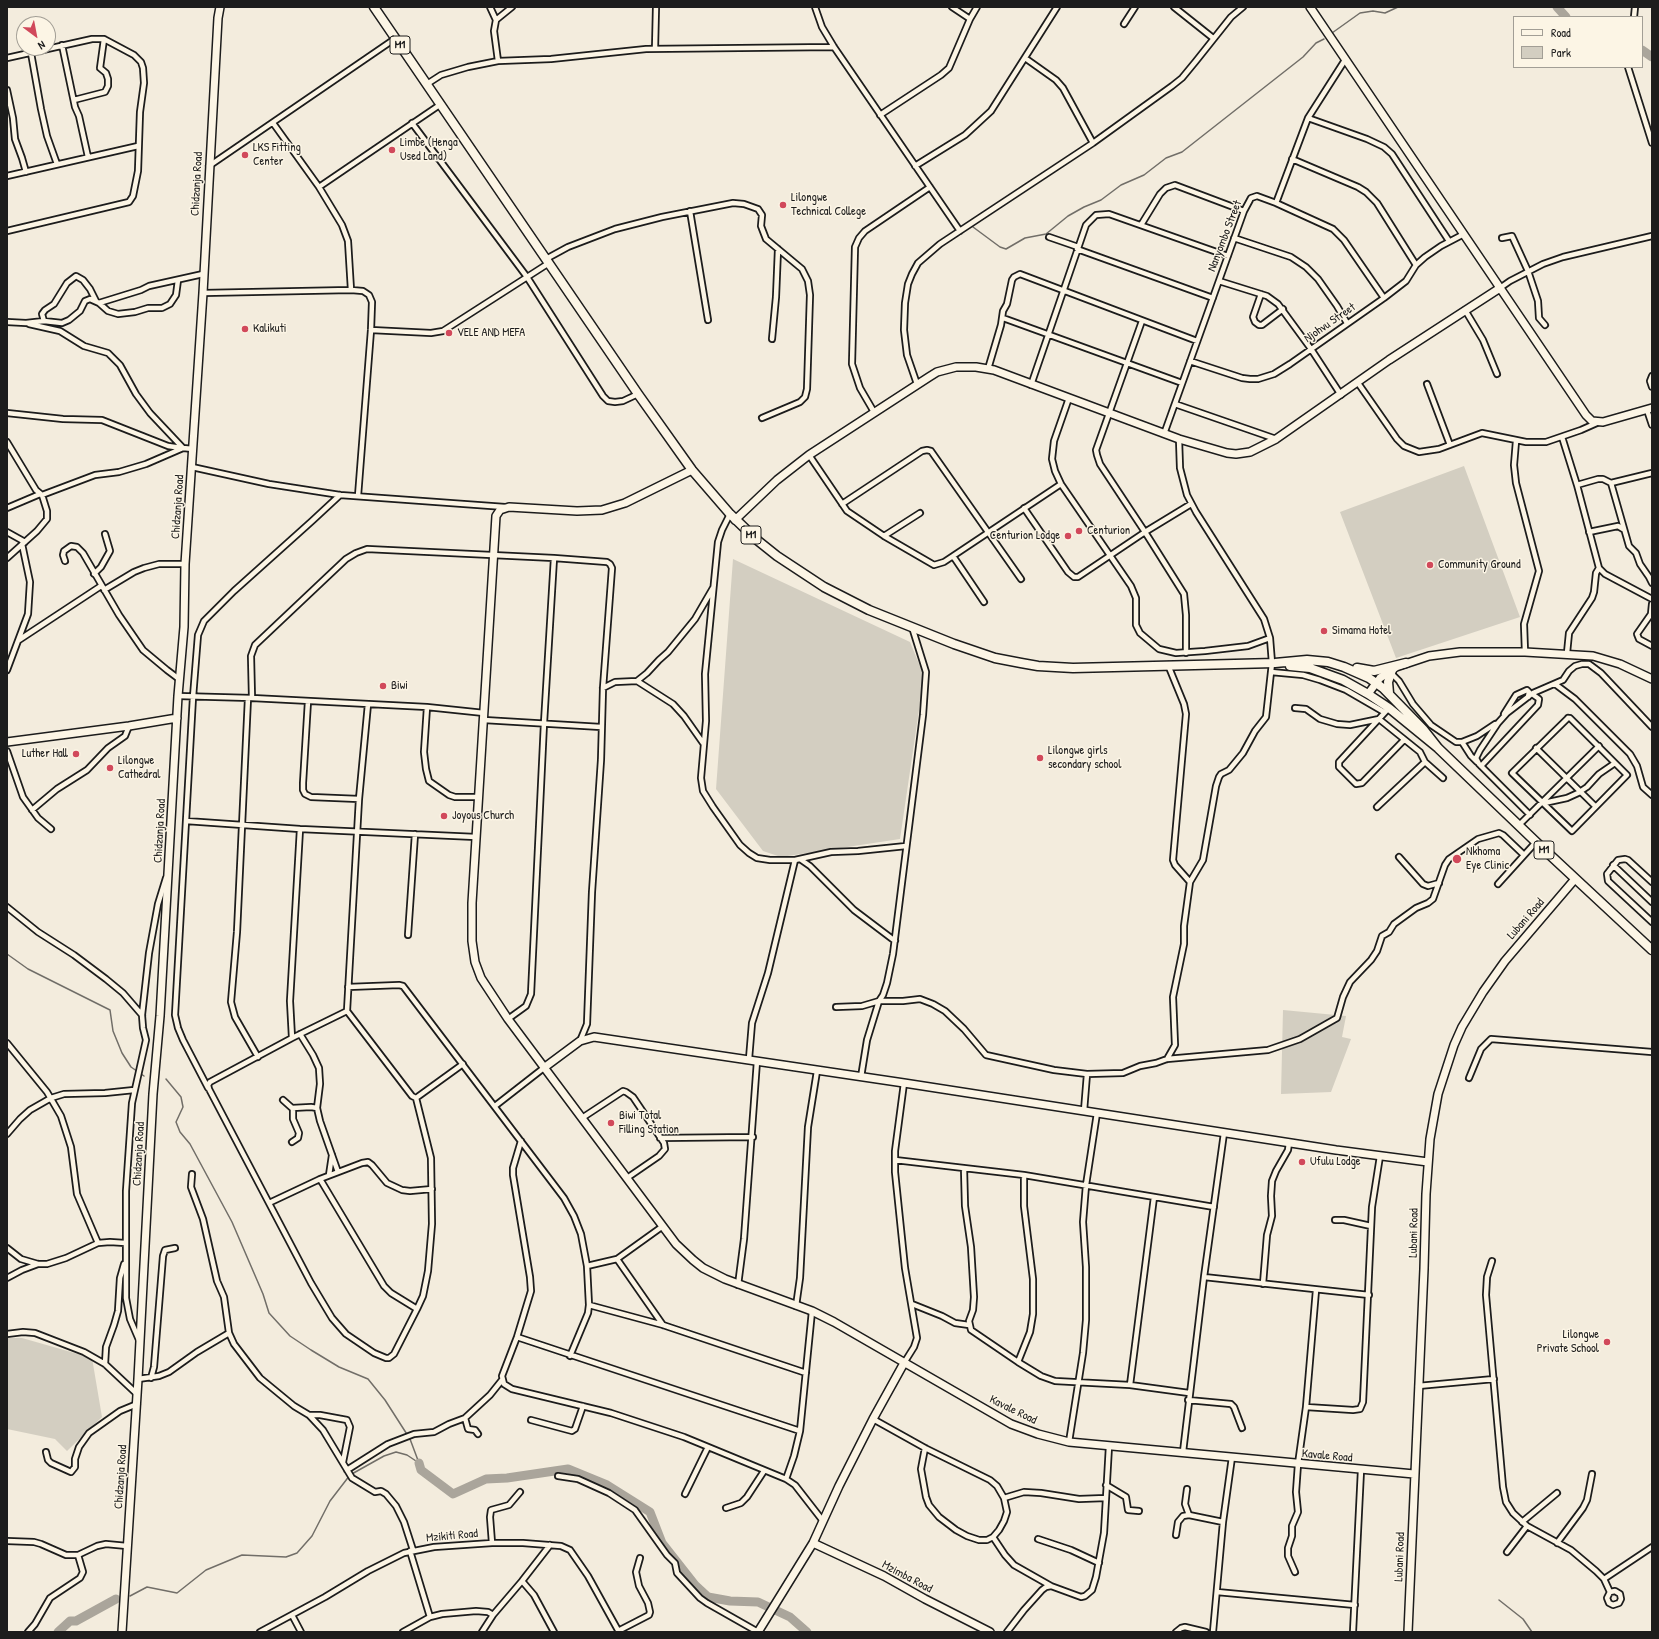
<!DOCTYPE html>
<html>
<head>
<meta charset="utf-8">
<style>
  body { margin:0 }
  #map { position:relative; width:1659px; height:1639px; overflow:hidden; background:#f3ecdd; font-family:"Patrick Hand",sans-serif }
  canvas { display:block }
  .frame { position:absolute; inset:0; border:8px solid #1c1c1c; pointer-events:none }
  .legend { position:absolute; left:1513px; top:16px; width:130px; height:52px; box-sizing:border-box; background:#fcf5e5; border:1px solid #a29e95; margin:0; padding:5px 7px; list-style:none; font-size:12px; color:#1c1c1c }
  .legend li { display:flex; align-items:center; gap:8px; height:20px }
  .legend b { width:20px; border:1px solid #a29e95 }
  .north { position:absolute; left:16px; top:16px; width:40px; height:40px; box-sizing:border-box; background:#fcf5e5; border:1px solid #a29e95; border-radius:50%; rotate:148deg; font-size:11px; font-weight:700; line-height:16px; text-align:center; color:#1c1c1c }
  .north::after { content:''; display:block; margin:auto; width:14px; height:18px; background:#d1495b; clip-path:polygon(50% 0,100% 100%,50% 72%,0 100%) }
</style>
</head>
<body>
<div id="map">
<canvas width="1659" height="1639"></canvas>
<div class="frame"></div>
<ul class="legend">
<li><b style="height:5px;background:#fcf5e5"></b>Road</li>
<li><b style="height:11px;background:#d3cec1"></b>Park</li>
</ul>
<div class="north">N</div>
</div>
<script>
const g = document.querySelector('canvas').getContext('2d');
g.lineJoin = 'round';
function fill(path, color) {
  g.fillStyle = color;
  g.fill(path, 'evenodd');
}
function poly(rows) {
  const path = new Path2D();
  for (const r of rows) {
    path.moveTo(r[0], r[1]);
    for (let i = 2; i < r.length; i += 2) path.lineTo(r[i], r[i + 1]);
  }
  return path;
}
function trace(path, color, width, dash) {
  g.strokeStyle = color;
  g.lineWidth = width;
  g.lineCap = dash ? 'butt' : 'round';
  g.setLineDash(dash || []);
  g.stroke(path);
}
function drawText(font, color, halo, rows, align = 'center') {
  g.font = font + ' "Patrick Hand",sans-serif';
  g.lineWidth = 3;
  g.setLineDash([]);
  g.textBaseline = 'middle';
  g.strokeStyle = halo;
  g.fillStyle = color;
  for (const [text, x, y, turn = 0] of rows) {
    g.save();
    g.translate(x, y);
    g.rotate((+turn || 0) * Math.PI / 180);
    g.textAlign = isNaN(turn) ? turn : align;
    if (halo) g.strokeText(text, 0, 0);
    g.fillText(text, 0, 0);
    g.restore();
  }
}
fill(poly([
  [1464,466,1520,617,1396,658,1340,512],
  [733,559,910,642,924,676,900,839,781,857,763,851,716,789],
  [1283,1010,1346,1016,1342,1037,1351,1039,1331,1092,1281,1094],
  [7,1338,22,1338,92,1358,102,1417,67,1451,55,1439,7,1429]
]), '#d3cec1');
trace(poly([
  [1332,33,1360,13,1373,11,1385,13,1398,7],
  [973,227,1000,247,1006,249,1025,238,1046,234,1068,216,1084,207,1101,200,1121,185,1144,175,1166,158,1182,152,1303,57,1316,43,1324,39],
  [7,954,28,969,110,1010,113,1031,122,1053,131,1067,144,1076],
  [166,1079,181,1097,183,1107,176,1122,180,1132,190,1144,232,1222,263,1294,269,1313,290,1336,311,1350,339,1367,368,1379,385,1400,410,1439,419,1463],
  [130,1596,147,1587,177,1593,206,1570,242,1555,286,1557,297,1553,312,1536,330,1501,350,1475,384,1456,396,1452,407,1455,419,1463],
  [1499,1600,1523,1619,1532,1632]
]), '#716e68', 1.5);
trace(poly([
  [1557,7,1566,17],
  [1642,50,1652,57],
  [419,1463,421,1470,453,1494,486,1479,507,1478,568,1469,607,1485,650,1512,662,1543,695,1585,708,1597,730,1601,758,1602,790,1617,807,1632],
  [58,1632,70,1621,76,1621,116,1599]
]), '#aaa59b', 9);
const street = poly([
  [490,7,496,20,494,31,498,61],
  [815,7,822,27,834,47,960,231],
  [952,7,970,19],
  [1174,7,1213,38],
  [1634,17,1635,7],
  [496,20,512,7],
  [1124,24,1135,7],
  [62,45,75,107,79,116,88,157],
  [655,49,656,7],
  [31,53,41,109,47,136,57,164],
  [7,58,92,39,104,39,134,55,141,62,143,68,144,83,140,112,138,171,133,196,129,202,7,231],
  [1025,58,1056,80,1063,88,1093,143],
  [1628,67,1652,143],
  [427,84,441,75,468,67,498,61,551,59,646,49,834,47],
  [7,90,13,118,15,139,22,158,26,172],
  [74,100,105,92,108,86,108,79,106,73,100,68,104,39],
  [880,115,941,75,949,68,970,19,977,7],
  [1308,118,1367,139,1384,147,1392,154,1449,241],
  [273,123,319,187,342,225,348,241,351,290],
  [412,123,527,277,603,396,608,401,615,402,623,401,638,394],
  [1292,159,1358,187,1366,192,1377,203,1416,265],
  [209,166,396,38],
  [915,166,965,135,991,111,1057,7],
  [7,176,138,146],
  [319,187,441,104],
  [1276,203,1308,118,1345,60],
  [690,211,708,320],
  [1141,225,1160,194,1166,188,1175,185,1244,211],
  [1049,237,1078,247],
  [1234,238,1291,257,1306,267,1318,279,1337,306,1347,323],
  [1502,238,1512,236,1528,271,1538,301,1539,318,1545,325],
  [1077,249,1213,298],
  [546,259,568,247,615,229,662,217,733,203,744,204,758,209,762,215,761,226,766,239,802,269,808,281,810,295,807,389,805,397,800,402,762,418],
  [1219,281,1267,296,1278,304,1311,349,1341,395],
  [1500,288,1510,281,1543,264,1563,257,1652,236],
  [203,293,351,290,363,291,369,295,372,302,371,330,358,496],
  [1261,294,1253,317,1255,322,1259,325,1262,325,1283,309],
  [99,303,108,311,118,314,135,312,148,308,162,308,170,304,176,295,178,280],
  [1465,310,1483,340,1497,374],
  [1003,318,1182,383],
  [44,321,42,314,45,310,54,304,67,283,76,276,83,280,90,289,96,301],
  [1142,321,1096,450,1097,455,1100,464,1145,532,1184,594,1186,615,1186,653],
  [7,322,26,323,44,321,62,323,69,320,80,311,85,301,90,299,99,303,141,290,149,286,203,274],
  [29,324,60,331,84,346,108,353,120,365,136,394,150,413,183,448],
  [371,330,431,333,443,331,549,263],
  [772,339,776,297,778,249],
  [1190,361,1242,378,1250,379,1258,379,1274,374,1290,364,1384,298,1406,281,1416,265,1425,257,1441,246,1464,234],
  [988,369,1001,325,1003,311,1007,304,1012,280,1014,277,1020,274,1197,341],
  [1652,376,1650,381,1652,387],
  [1358,383,1397,439,1404,446,1419,452,1439,449,1482,433,1526,442,1546,442,1581,430,1599,422],
  [917,384,907,355,904,330,905,303,908,284,912,274,918,263,940,244,1093,143,1172,86,1182,78,1196,61,1231,17,1243,7],
  [1427,384,1450,445],
  [1031,385,1086,225,1096,215,1109,214,1228,256],
  [1069,398,1054,441,1052,459,1055,471,1061,484,1131,586,1136,598,1136,625,1140,633,1159,649,1176,653,1205,651,1248,646,1270,638],
  [1175,404,1276,439],
  [1647,410,1652,425],
  [874,412,860,388,852,364,855,247,859,238,865,231,930,187],
  [7,413,63,419,102,420,168,446,182,448],
  [1164,434,1244,211,1251,198,1257,196,1276,203,1333,229,1344,240,1384,298],
  [1562,437,1577,485,1599,568,1605,574,1652,599],
  [1516,441,1514,465,1516,483,1539,571,1524,624,1525,652],
  [7,442,36,490,42,495,95,475,119,472,146,464,183,448,193,449],
  [809,455,847,511,884,536,934,565,944,562,1061,484],
  [192,467,269,484,340,495,505,507],
  [1611,483,1652,473],
  [1577,485,1598,479,1603,479,1611,483,1629,546,1636,553,1640,564,1649,577,1652,583],
  [842,504,922,451,927,450,931,451,1021,579],
  [7,508,40,494],
  [1024,508,1068,572,1074,577,1078,577,1145,532,1191,504],
  [730,514,722,530,718,542,705,674,706,721,701,778,703,791,713,807,740,845,749,853,757,858,770,860,795,860,831,852,858,851,906,846],
  [7,532,25,542],
  [1589,532,1618,526,1623,529],
  [884,536,920,513],
  [953,556,984,602],
  [7,558,37,531,47,519,47,511,42,495],
  [65,561,63,555,64,551,71,546,77,547,83,553,119,615,143,650,167,670,179,679],
  [94,574,101,567,110,551,105,534],
  [104,590,134,572,144,568,159,564,185,564],
  [1652,604,1651,614,1637,634,1639,639,1652,646],
  [19,640,101,586],
  [1567,653,1569,633,1592,598,1594,592,1596,573,1599,568],
  [1168,665,1184,704,1186,714,1173,860,1175,865,1190,882],
  [7,670,28,614,30,582,22,544],
  [1271,672,1303,675,1320,680,1346,690,1384,712],
  [1391,673,1399,681,1413,704,1431,725,1456,742,1462,742,1477,736,1495,724],
  [637,681,673,704,684,716,703,743],
  [1555,684,1575,699,1630,754,1637,766,1643,787,1652,795],
  [603,688,615,682,637,681,647,673,659,660,668,652,695,619,713,588],
  [178,696,252,698,427,707,484,713],
  [248,698,237,932,231,1002,235,1017,258,1057],
  [252,698,251,656,255,645,346,559,356,553,367,549,554,558,607,562,610,564,612,568,603,688,601,760,592,892,587,1024,580,1041],
  [308,701,303,783,303,790,305,794,311,797,359,799],
  [368,704,359,799,347,1011,412,1096,416,1098,463,1064],
  [427,707,424,752,426,769,429,781,449,795,455,797,478,797],
  [1295,708,1306,709,1320,719,1337,724,1350,725,1379,719,1420,752,1425,762,1443,778],
  [1389,708,1339,762,1339,767,1356,784,1362,783,1404,740],
  [1504,714,1516,695,1527,690,1529,692,1528,697],
  [1568,718,1570,718,1627,775,1572,831,1512,773,1568,718],
  [484,720,601,727],
  [1462,742,1471,756,1477,762],
  [1536,748,1595,806],
  [7,751,23,797,38,818,51,829],
  [1481,766,1538,705,1539,699,1532,694],
  [1544,803,1567,798,1578,793,1587,787,1599,774,1615,763],
  [1377,807,1425,762],
  [32,810,57,789,87,770,108,748,125,736,129,726],
  [1530,815,1479,764,1476,758,1480,750,1498,723,1507,713,1533,693,1563,680,1569,671,1575,666,1582,664,1589,664,1601,673,1652,727],
  [186,821,300,829,476,837],
  [1518,826,1599,746],
  [1399,857,1423,884,1428,886,1439,883],
  [800,859,810,866,854,910,895,941],
  [1613,865,1652,902],
  [1652,882,1628,860,1625,859,1618,860,1607,874,1608,881,1652,922],
  [1498,884,1536,842],
  [7,907,38,932,74,955,106,979,123,993,142,1015],
  [408,935,415,834],
  [348,987,399,985,403,986,564,1198,574,1216,581,1234,587,1266,589,1305,588,1313,570,1356],
  [836,1007,862,1006,879,1001,883,995,887,983,893,954,923,715,926,672,912,627],
  [347,1011,292,1038,210,1082,208,1085,209,1089,311,1283,332,1318,346,1334,374,1353,386,1358,389,1358,394,1354,417,1309,423,1296,428,1271,432,1224,431,1158,416,1098],
  [508,1019,526,1006,531,994,544,723,554,558],
  [300,1034,313,1055,319,1068,320,1084,317,1108,320,1121,338,1172],
  [292,1038,290,1001,300,829],
  [7,1043,47,1092,61,1116,71,1147,77,1194,98,1243],
  [749,1059,752,1023,768,973,795,860],
  [1167,1059,1175,1045,1173,997,1184,944,1184,926,1190,882,1203,860,1216,786,1219,777,1221,774,1229,770,1243,753,1255,731,1266,717,1272,663,1270,638,1264,619,1196,512,1187,495,1180,468,1179,439],
  [861,1077,867,1040,879,1001,903,1001,920,999,933,1004,945,1011,964,1029,986,1055,1054,1070,1087,1074,1123,1073,1140,1066,1156,1063,1167,1059,1268,1050,1300,1039,1337,1018,1343,997,1350,982,1371,960,1377,951,1382,936,1389,932,1394,924,1416,908,1428,903,1433,899,1445,865,1449,859,1478,839,1499,833,1503,835,1524,855],
  [1469,1078,1481,1049,1491,1039,1652,1052],
  [904,1083,895,1151,895,1172,905,1268,917,1338,914,1347,904,1363],
  [208,1088,183,1040,178,1028,175,1015,193,697,198,635,204,621,234,591,312,521,340,495],
  [283,1100,292,1108,311,1107,317,1108],
  [495,1106,545,1067],
  [1084,1111,1087,1074],
  [582,1118,623,1091,626,1092,633,1097,664,1143,665,1149,659,1156,627,1178],
  [7,1134,20,1119,30,1110,51,1098,64,1094,105,1093,134,1090],
  [660,1138,753,1137],
  [521,1141,513,1168,513,1175,530,1277,531,1291,517,1337,502,1376,504,1384,512,1389,611,1413,684,1437,786,1479,795,1485,823,1521],
  [292,1142,298,1138,299,1133,293,1119,293,1109],
  [895,1160,1024,1175,1214,1207],
  [964,1168,965,1206,971,1247,974,1297,973,1310,969,1321,971,1330,1018,1362,1041,1376,1055,1381,1130,1385,1189,1393],
  [192,1174,191,1187,203,1219,217,1281,224,1297,229,1333,234,1344,260,1378,294,1406,309,1415,323,1430,352,1478,375,1492,381,1491,386,1494,396,1506,404,1522,413,1550],
  [329,1175,332,1155],
  [320,1179,384,1286,391,1293,417,1309],
  [269,1203,320,1179,362,1163,368,1162,372,1165,387,1183,402,1190,410,1191,432,1189],
  [1335,1220,1344,1220,1371,1226],
  [7,1248,21,1259,38,1264,47,1264,66,1258,98,1243,110,1242,125,1243],
  [617,1259,663,1325],
  [1492,1261,1487,1277,1486,1295,1503,1487,1506,1502,1513,1513,1527,1526,1571,1550,1596,1571,1604,1579,1610,1592,1615,1591,1620,1594,1621,1599,1619,1603,1613,1605,1609,1603,1607,1598,1610,1592],
  [587,1266,617,1259,663,1226],
  [1204,1277,1369,1295],
  [7,1278,22,1270,38,1264],
  [1263,1284,1267,1235,1272,1216,1271,1196,1272,1181,1276,1171,1288,1150,1289,1143],
  [738,1285,744,1239,757,1061],
  [912,1304,942,1316,955,1323,969,1325],
  [589,1305,663,1325,806,1373],
  [796,1306,800,1278,808,1127,817,1071],
  [7,1334,23,1332,35,1333,84,1352,105,1364,137,1394],
  [517,1337,800,1431],
  [139,1340,130,1319,126,1298,126,1191,132,1103,146,1040,143,1028,142,1015,149,953,158,904,166,878],
  [1018,1362,1030,1332,1033,1314,1033,1279,1024,1206,1024,1175],
  [105,1364,106,1347,114,1325,118,1311,120,1278,124,1264],
  [151,1378,154,1367,163,1256,165,1250,175,1248],
  [138,1379,159,1376,169,1372,197,1352,229,1333],
  [1130,1385,1154,1197],
  [1418,1386,1494,1379],
  [1188,1400,1231,1404,1234,1407,1242,1428],
  [1306,1407,1353,1410,1360,1409,1363,1402,1372,1207,1380,1156],
  [309,1415,320,1415,347,1420,350,1427,343,1462],
  [873,1419,925,1448,990,1480,997,1486,1004,1498,1007,1512,1004,1521,999,1530,993,1537,987,1540,979,1540,967,1536,956,1530,939,1517,929,1505,926,1497,921,1469,925,1448],
  [531,1420,572,1431,575,1429,583,1406],
  [478,1434,475,1430,468,1429,465,1418,490,1395,502,1380],
  [1069,1442,1083,1353,1086,1320,1086,1267,1083,1222,1086,1185,1097,1113],
  [46,1452,48,1460,51,1463,71,1472,75,1467,75,1459,79,1447,89,1433,120,1411,137,1404],
  [1183,1452,1204,1277,1224,1133],
  [347,1470,388,1444,414,1434,434,1432,449,1424,465,1418],
  [558,1476,578,1479,609,1493,635,1510,667,1555,675,1563,677,1573,700,1598,707,1603,758,1632],
  [786,1479,794,1456,800,1431,812,1311],
  [1106,1485,1126,1497,1128,1510,1139,1511],
  [1187,1489,1185,1504,1189,1515],
  [685,1494,708,1447],
  [1004,1498,1024,1492,1041,1493,1079,1499,1106,1498],
  [726,1508,741,1503,747,1497,764,1471],
  [1522,1522,1557,1493],
  [1176,1535,1178,1522,1183,1516,1189,1515,1223,1522],
  [993,1537,1005,1555,1014,1565,1051,1586],
  [1038,1539,1071,1550,1099,1563],
  [7,1541,34,1542,41,1544,66,1555,78,1555,97,1546,106,1544,127,1546],
  [492,1543,490,1517,491,1510,509,1505,520,1492],
  [1557,1543,1583,1508,1587,1500,1592,1474],
  [410,1551,430,1617],
  [1507,1552,1527,1526],
  [1295,1572,1288,1556,1288,1548,1292,1536,1292,1526,1298,1512,1296,1492,1298,1464,1306,1407,1316,1290],
  [1604,1579,1652,1547],
  [522,1581,534,1595,554,1632],
  [1217,1592,1355,1605],
  [292,1615,301,1632],
  [618,1631,649,1615,650,1612,648,1603,639,1586,636,1572,640,1558],
  [28,1632,35,1624,50,1598,80,1578,83,1572,78,1555],
  [260,1632,325,1597,368,1571,404,1553,434,1547,492,1543,523,1543,561,1546,570,1550,588,1576,619,1632],
  [403,1632,430,1617,442,1614,476,1611,488,1612,493,1615],
  [482,1632,493,1615,522,1581,550,1545],
  [1007,1632,1024,1610,1042,1590,1046,1587,1051,1586,1081,1597,1085,1596,1092,1590,1096,1577,1104,1533,1109,1446],
  [1176,1632,1181,1628,1185,1627,1206,1632],
  [1213,1632,1223,1522,1232,1457],
  [1353,1632,1361,1470]
]);
const secondary = poly([
  [1310,7,1586,415,1592,421,1603,422,1652,408],
  [692,470,625,503,602,510,577,511,509,507,500,510,496,516,472,903,472,941,475,962,481,978,508,1019,676,1244,693,1260,703,1268,725,1279,812,1311,834,1322,1011,1424,1038,1434,1069,1442,1414,1474],
  [735,520,777,480,809,455,929,377,937,372,956,367,976,367,994,370,1179,439,1227,453,1236,454,1250,452,1276,439,1389,360,1500,288],
  [1368,694,1380,678,1396,667,1429,656,1460,652,1525,652,1593,656,1620,664,1652,679],
  [7,742,129,726,177,718],
  [545,1067,580,1041,594,1037,904,1083,1336,1150,1428,1162],
  [813,1543,884,1576,925,1599,990,1632],
  [122,1632,138,1379,153,1094,160,1016,178,696,184,627,185,564,203,293,218,18,220,7],
  [758,1632,813,1543,839,1486,873,1419,904,1363],
  [1408,1632,1424,1269,1426,1194,1430,1139,1438,1094,1454,1045,1462,1027,1483,992,1505,961,1575,879]
]);
const highway = poly([
  [374,7,638,394,692,470,730,514,757,540,777,556,824,587,869,610,954,644,995,658,1021,663,1038,666,1073,668,1275,663,1307,660,1328,662,1344,667,1369,678,1383,688,1423,729,1438,748],
  [1290,666,1310,668,1343,680,1368,694,1389,708,1438,748,1536,842,1652,950],
  [1357,668,1374,671,1406,663],
  [1389,693,1388,682,1392,670]
]);
trace(street, '#1c1c1c', 8);
trace(secondary, '#1c1c1c', 10);
trace(highway, '#1c1c1c', 11);
trace(street, '#fcf5e5', 4.5);
trace(secondary, '#fcf5e5', 7);
trace(highway, '#fcf5e5', 8);
for (const [x, y, r, color] of [
  [392,150,4,"#d1495b"],
  [245,155,4,"#d1495b"],
  [783,205,4,"#d1495b"],
  [245,329,4,"#d1495b"],
  [449,333,4,"#d1495b"],
  [1079,531,4,"#d1495b"],
  [1068,536,4,"#d1495b"],
  [1430,565,4,"#d1495b"],
  [1324,631,4,"#d1495b"],
  [383,686,4,"#d1495b"],
  [76,754,4,"#d1495b"],
  [1040,758,4,"#d1495b"],
  [110,768,4,"#d1495b"],
  [444,816,4,"#d1495b"],
  [1457,859,5,"#d1495b"],
  [611,1123,4,"#d1495b"],
  [1302,1162,4,"#d1495b"],
  [1607,1342,4,"#d1495b"]
]) {
  const dot = new Path2D();
  dot.arc(x, y, r, 0, 2 * Math.PI);
  g.fillStyle = color;
  g.fill(dot);
  trace(dot, '#fcf5e5', 1.5);
}
for (const [x, y, w] of [
  [400,45,20],
  [751,535,20],
  [1544,850,20]
]) {
  const box = new Path2D();
  box.roundRect(x - w / 2, y - 9, w, 18, 3);
  g.fillStyle = '#fcf5e5';
  g.fill(box);
  trace(box, '#1c1c1c', 1);
}
drawText('bold 11px', '#1c1c1c', null, [
  ["M1",400,45],
  ["M1",751,535],
  ["M1",1544,850]
]);
drawText('12px', '#1c1c1c', '#fcf5e5', [
  ["Limbe (Henga",400,143],
  ["Used Land)",400,157],
  ["LKS Fitting",253,148],
  ["Center",253,162],
  ["Lilongwe",791,198],
  ["Technical College",791,212],
  ["Kalikuti",253,329],
  ["VELE AND MEFA",457,333],
  ["Centurion",1087,531],
  ["Centurion Lodge",1060,536,"right"],
  ["Community Ground",1438,565],
  ["Simama Hotel",1332,631],
  ["Biwi",391,686],
  ["Lilongwe girls",1048,751],
  ["secondary school",1048,765],
  ["Luther Hall",68,754,"right"],
  ["Lilongwe",118,761],
  ["Cathedral",118,775],
  ["Joyous Church",452,816],
  ["Nkhoma",1466,852],
  ["Eye Clinic",1466,866],
  ["Biwi Total",619,1116],
  ["Filling Station",619,1130],
  ["Ufulu Lodge",1310,1162],
  ["Lilongwe",1599,1335,"right"],
  ["Private School",1599,1349,"right"]
], 'left');
drawText('12px', '#1c1c1c', '#fcf5e5', [
  ["Chidzanja Road",197,184,-87],
  ["Nanyombo Street",1225,236,-69],
  ["Njohvu Street",1330,323,-35],
  ["Chidzanja Road",178,507,-86],
  ["Chidzanja Road",160,831,-87],
  ["Lubani Road",1526,919,-49],
  ["Chidzanja Road",139,1154,-87],
  ["Lubani Road",1414,1233,-89],
  ["Kavale Road",1013,1410,26],
  ["Kavale Road",1327,1456,5],
  ["Chidzanja Road",121,1477,-86],
  ["Mzikiti Road",452,1536,-5],
  ["Lubani Road",1400,1557,-88],
  ["Mzimba Road",907,1577,28]
]);
</script>
</body>
</html>
